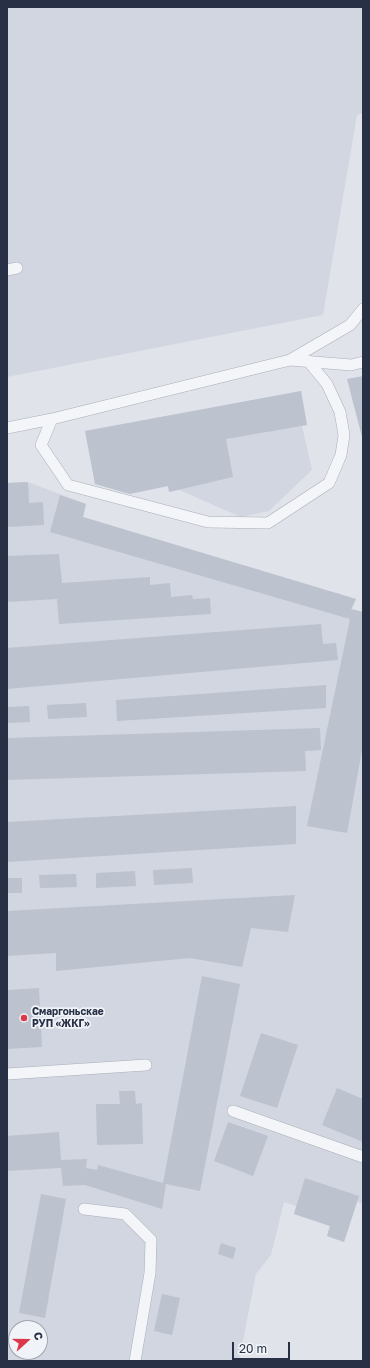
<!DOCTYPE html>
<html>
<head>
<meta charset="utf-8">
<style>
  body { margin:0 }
  #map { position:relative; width:370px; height:1368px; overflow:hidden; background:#e0e4ea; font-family:"Golos Text",sans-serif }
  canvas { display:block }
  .frame { position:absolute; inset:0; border:8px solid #273044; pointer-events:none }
  .north { position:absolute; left:8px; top:1320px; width:40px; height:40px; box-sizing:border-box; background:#f0f3f8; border:1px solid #a0a5b0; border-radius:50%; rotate:69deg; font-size:11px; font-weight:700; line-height:16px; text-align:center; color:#273044 }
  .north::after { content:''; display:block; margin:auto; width:14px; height:18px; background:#dc384b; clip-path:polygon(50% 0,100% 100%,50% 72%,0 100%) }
  .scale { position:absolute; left:232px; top:1342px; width:58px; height:18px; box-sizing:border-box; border:2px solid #273044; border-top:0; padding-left:5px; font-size:12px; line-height:14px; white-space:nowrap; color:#273044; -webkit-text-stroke:3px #f0f3f8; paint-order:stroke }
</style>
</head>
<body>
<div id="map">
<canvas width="370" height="1368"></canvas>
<div class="frame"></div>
<div class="north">С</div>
<div class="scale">20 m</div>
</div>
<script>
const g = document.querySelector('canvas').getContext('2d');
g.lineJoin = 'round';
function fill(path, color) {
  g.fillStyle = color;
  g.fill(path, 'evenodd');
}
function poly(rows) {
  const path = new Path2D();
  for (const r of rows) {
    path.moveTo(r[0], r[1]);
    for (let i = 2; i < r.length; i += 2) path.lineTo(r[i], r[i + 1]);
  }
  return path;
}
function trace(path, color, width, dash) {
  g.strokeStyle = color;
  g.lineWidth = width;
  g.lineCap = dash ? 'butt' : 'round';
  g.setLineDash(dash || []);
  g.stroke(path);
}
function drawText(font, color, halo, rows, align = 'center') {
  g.font = font + ' "Golos Text",sans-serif';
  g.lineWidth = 3.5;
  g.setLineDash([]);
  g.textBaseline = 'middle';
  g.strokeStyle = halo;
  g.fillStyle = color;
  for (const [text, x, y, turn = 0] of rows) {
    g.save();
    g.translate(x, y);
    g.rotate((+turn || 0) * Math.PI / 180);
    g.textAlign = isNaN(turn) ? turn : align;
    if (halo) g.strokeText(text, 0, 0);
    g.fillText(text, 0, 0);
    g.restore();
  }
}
fill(poly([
  [7,7,363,7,363,113,357,115,323,315,7,377],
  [301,391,307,425,302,426,312,470,269,511,241,517,179,490,169,492,168,486,126,493,95,484,85,431],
  [28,482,86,504,83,517,356,599,352,609,363,612,363,1204,357,1202,344,1242,327,1236,330,1226,294,1214,296,1206,284,1202,271,1255,256,1274,239,1361,154,1360,153,1361,7,1361,7,483],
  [16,1328,40,1328,40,1352,16,1352]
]), '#d2d6e0');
fill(poly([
  [363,376,363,437,362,437,347,379],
  [301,391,307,425,226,439,233,477,169,492,168,486,130,494,95,484,85,431],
  [28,482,29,503,43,502,44,525,7,527,7,483],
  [60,495,86,504,83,517,356,599,351,609,363,612,363,745,347,833,307,826,350,619,50,532],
  [59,554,62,583,150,577,150,585,170,583,171,597,192,595,193,599,210,598,211,614,59,624,57,599,7,602,7,556],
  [321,624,323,644,336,643,338,660,7,689,7,648],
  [326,685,326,708,117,721,116,700],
  [86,703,87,717,48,719,47,705],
  [29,706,30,722,7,723,7,707],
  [320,728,321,750,305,751,306,771,7,780,7,738],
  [296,806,296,844,7,862,7,822],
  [192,868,193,883,154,885,153,870],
  [135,871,136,886,96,888,96,873],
  [76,874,77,887,40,888,39,875],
  [7,878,22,878,22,893,7,893],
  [295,895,288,932,251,928,242,967,190,958,56,971,56,953,7,956,7,911],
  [202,976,240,984,200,1191,166,1184,162,1209,85,1185,63,1186,61,1168,7,1171,7,1136,59,1132,61,1160,87,1159,86,1168,97,1170,98,1165,163,1183],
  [39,988,42,1047,7,1049,7,990],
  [261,1033,298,1045,277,1108,240,1096],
  [337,1088,363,1099,363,1142,322,1125],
  [119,1091,135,1091,136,1104,142,1103,143,1144,97,1145,96,1104,120,1104],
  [228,1122,268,1136,253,1176,214,1161],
  [305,1178,359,1196,344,1242,327,1236,330,1226,294,1214],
  [41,1194,66,1199,45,1318,19,1313],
  [221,1243,236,1248,233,1259,218,1254],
  [162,1294,180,1298,172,1335,154,1331]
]), '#bcc2ce');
const service = poly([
  [7,270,17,268],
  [290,360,350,325,363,309],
  [52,419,41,445,68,485,208,522,268,523,329,483,341,455,344,435,340,412,327,384,308,361],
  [7,428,52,419,290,360,351,365,363,362],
  [7,1074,146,1065],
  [233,1111,363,1157],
  [84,1209,125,1214,151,1240,150,1273,135,1361]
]);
trace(service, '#a8aeb8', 12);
trace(service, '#f3f5f8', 11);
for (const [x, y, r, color] of [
  [24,1018,4,"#dc384b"]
]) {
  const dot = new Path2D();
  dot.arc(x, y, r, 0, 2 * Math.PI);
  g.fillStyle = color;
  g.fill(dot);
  trace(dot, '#f0f3f8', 1.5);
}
drawText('bold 10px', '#273044', '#f0f3f8', [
  ["Смаргоньскае",32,1012],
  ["РУП «ЖКГ»",32,1024]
], 'left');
</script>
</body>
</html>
